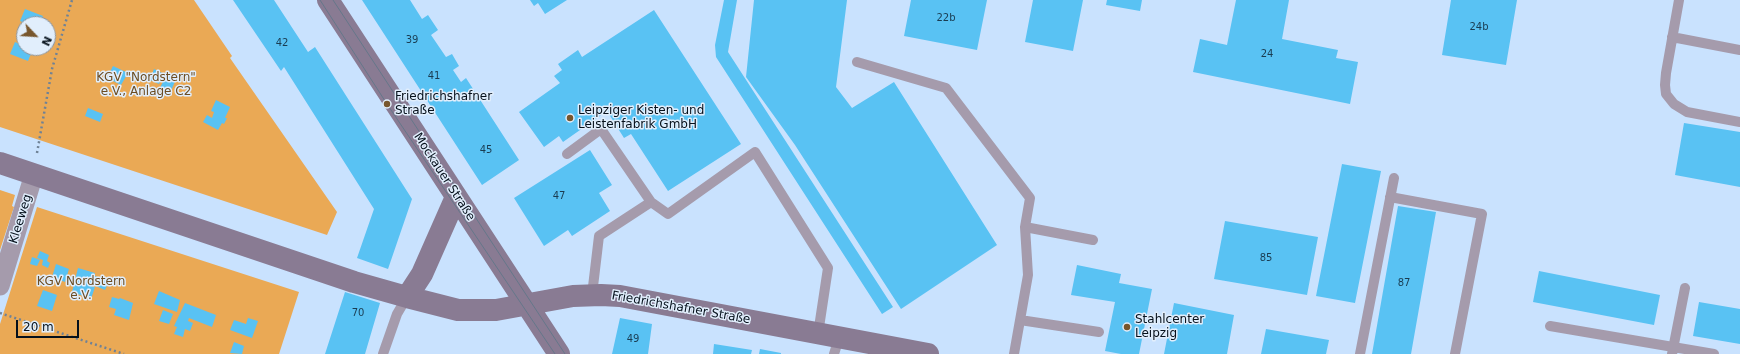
<!DOCTYPE html>
<html>
<head>
<meta charset="utf-8">
<style>
  body { margin:0 }
  #map { position:relative; width:1740px; height:354px; overflow:hidden; background:#c9e2fe; font-family:"DejaVu Sans",sans-serif }
  canvas { display:block }
  .north { position:absolute; left:16px; top:16px; width:40px; height:40px; box-sizing:border-box; background:#e1eefc; border:1px solid #8995a2; border-radius:50%; rotate:115deg; font-size:11px; font-weight:700; line-height:16px; text-align:center; color:#05101b }
  .north::after { content:''; display:block; margin:auto; width:14px; height:18px; background:#77562d; clip-path:polygon(50% 0,100% 100%,50% 72%,0 100%) }
  .scale { position:absolute; left:16px; top:320px; width:63px; height:18px; box-sizing:border-box; border:2px solid #05101b; border-top:0; padding-left:5px; font-size:12px; line-height:14px; white-space:nowrap; color:#05101b; -webkit-text-stroke:3px #e1eefc; paint-order:stroke }
</style>
</head>
<body>
<div id="map">
<canvas width="1740" height="354"></canvas>
<div class="north">N</div>
<div class="scale">20 m</div>
</div>
<script>
const g = document.querySelector('canvas').getContext('2d');
g.lineJoin = 'round';
function fill(path, color) {
  g.fillStyle = color;
  g.fill(path, 'evenodd');
}
function poly(rows) {
  const path = new Path2D();
  for (const r of rows) {
    path.moveTo(r[0], r[1]);
    for (let i = 2; i < r.length; i += 2) path.lineTo(r[i], r[i + 1]);
  }
  return path;
}
function trace(path, color, width, dash) {
  g.strokeStyle = color;
  g.lineWidth = width;
  g.lineCap = dash ? 'butt' : 'round';
  g.setLineDash(dash || []);
  g.stroke(path);
}
function drawText(font, color, halo, rows, align = 'center') {
  g.font = font + ' "DejaVu Sans",sans-serif';
  g.lineWidth = 3;
  g.setLineDash([]);
  g.textBaseline = 'middle';
  g.strokeStyle = halo;
  g.fillStyle = color;
  for (const [text, x, y, turn = 0] of rows) {
    g.save();
    g.translate(x, y);
    g.rotate((+turn || 0) * Math.PI / 180);
    g.textAlign = isNaN(turn) ? turn : align;
    if (halo) g.strokeText(text, 0, 0);
    g.fillText(text, 0, 0);
    g.restore();
  }
}
fill(poly([
  [0,0,194,0,232,56,230,58,337,212,327,235,0,127],
  [24,24,48,24,48,48,24,48],
  [0,190,15,195,12,206,14,207,0,250],
  [37,207,299,292,279,354,0,354,0,324]
]), '#eaa955');
fill(poly([
  [233,0,274,0,308,52,315,47,412,199,388,269,357,258,374,209,284,67,281,71],
  [362,0,410,0,422,19,428,15,438,30,431,35,446,57,452,54,459,66,453,70,461,82,466,78,519,160,482,185],
  [530,0,567,0,545,14,538,3,534,6],
  [724,0,737,0,728,52,893,307,882,314,716,57,715,45],
  [754,0,847,0,836,87,852,108,894,82,997,245,901,309,795,145,746,77],
  [911,0,987,0,977,50,904,36],
  [1033,0,1083,0,1073,51,1025,42],
  [1107,0,1142,0,1140,11,1106,5],
  [1236,0,1289,0,1282,39,1338,50,1336,58,1358,62,1350,104,1193,72,1200,39,1227,45],
  [1451,0,1517,0,1506,65,1442,55],
  [25,9,43,16,39,24,27,24,20,21],
  [654,10,741,144,668,191,631,134,624,138,607,111,563,142,559,136,544,147,519,112,560,83,554,76,562,70,558,64,578,50,582,57],
  [15,42,24,46,24,48,33,49,28,61,10,54],
  [113,66,128,73,121,85,107,78],
  [154,69,164,74,159,84,150,80],
  [167,73,177,77,170,93,160,88],
  [216,100,230,107,225,118,227,118,224,124,222,123,218,130,203,122,207,115,212,118,214,112,211,111],
  [88,108,103,114,100,122,85,116],
  [1684,123,1740,132,1740,187,1675,175],
  [590,150,612,185,599,193,610,211,572,236,568,230,544,246,514,198],
  [1342,164,1381,171,1355,303,1316,296],
  [1398,206,1436,212,1411,354,1372,354],
  [1225,221,1318,237,1307,295,1214,279],
  [40,251,49,255,47,261,50,263,48,268,42,265,43,260,37,258],
  [32,257,40,260,37,266,30,264],
  [56,264,69,269,65,282,52,277],
  [1077,265,1121,274,1119,283,1152,289,1139,354,1121,354,1105,351,1115,302,1071,295],
  [78,268,95,273,91,286,95,287,91,299,72,292],
  [1539,271,1660,295,1654,325,1533,302],
  [95,276,109,281,105,290,91,284],
  [43,290,57,295,52,311,37,306],
  [159,291,180,300,177,312,154,304],
  [345,292,380,303,365,354,325,354],
  [112,297,119,299,120,298,133,303,129,320,114,315,116,309,109,307],
  [1699,302,1740,309,1740,344,1693,336],
  [185,303,216,315,212,327,189,318,188,321,193,323,190,331,185,329,183,337,174,334,177,327,174,326],
  [1174,303,1234,315,1227,354,1164,354],
  [163,310,173,314,169,324,159,321],
  [248,318,258,321,252,338,230,330,234,320,246,324],
  [620,318,652,324,648,354,612,354],
  [1266,329,1329,340,1326,354,1261,354],
  [234,342,244,346,242,354,230,353],
  [714,344,752,350,751,354,713,354],
  [760,349,781,353,781,354,759,354]
]), '#59c2f3');
trace(poly([
  [37,153,52,69,72,0],
  [0,313,124,354]
]), '#6f8296', 2.5, [2, 3]);
trace(poly([
  [1679,0,1666,73,1665,85,1666,94,1674,104,1687,112,1740,122],
  [1672,37,1740,50],
  [857,62,946,88,1030,198,1025,227,1028,275,1014,354],
  [567,154,601,129,651,202,599,236,592,295],
  [1390,197,1482,214,1455,354],
  [651,202,668,214,755,152,828,268,818,334],
  [1025,227,1093,240],
  [1020,320,1099,332],
  [1550,326,1714,354],
  [383,354,397,314,407,297],
  [834,354,839,338],
  [1360,354,1394,178],
  [1672,354,1685,288]
]), '#a59bac', 10);
trace(poly([
  [0,286,34,174]
]), '#a59bac', 19);
trace(poly([
  [328,0,559,354],
  [0,163,354,282,407,297,458,310,496,310,573,296,601,295,620,296,928,354],
  [407,297,422,274,456,197]
]), '#897b93', 22);
trace(poly([
  [320,0,387,104,555,354],
  [333,0,565,354]
]), '#65778a', 1);
for (const [x, y, r, color] of [
  [387,104,4,"#77562d"],
  [570,118,4,"#77562d"],
  [1127,327,4,"#77562d"]
]) {
  const dot = new Path2D();
  dot.arc(x, y, r, 0, 2 * Math.PI);
  g.fillStyle = color;
  g.fill(dot);
  trace(dot, '#e1eefc', 1.5);
}
drawText('10px', '#1a3c51', null, [
  ["22b",946,18],
  ["24b",1479,27],
  ["39",412,40],
  ["42",282,43],
  ["24",1267,54],
  ["41",434,76],
  ["45",486,150],
  ["47",559,196],
  ["85",1266,258],
  ["87",1404,283],
  ["70",358,313],
  ["49",633,339]
]);
drawText('12px', '#6c4d23', '#e1eefc', [
  ["KGV \"Nordstern\"",146,78],
  ["e.V., Anlage C2",146,92],
  ["KGV Nordstern",81,282],
  ["e.V.",81,296]
]);
drawText('12px', '#05101b', '#e1eefc', [
  ["Friedrichshafner",395,97],
  ["Straße",395,111],
  ["Leipziger Kisten- und",578,111],
  ["Leistenfabrik GmbH",578,125],
  ["Stahlcenter",1135,320],
  ["Leipzig",1135,334]
], 'left');
drawText('12px', '#05101b', '#e1eefc', [
  ["Mockauer Straße",444,177,57],
  ["Kleeweg",21,219,-73],
  ["Friedrichshafner Straße",681,308,10]
]);
</script>
</body>
</html>
